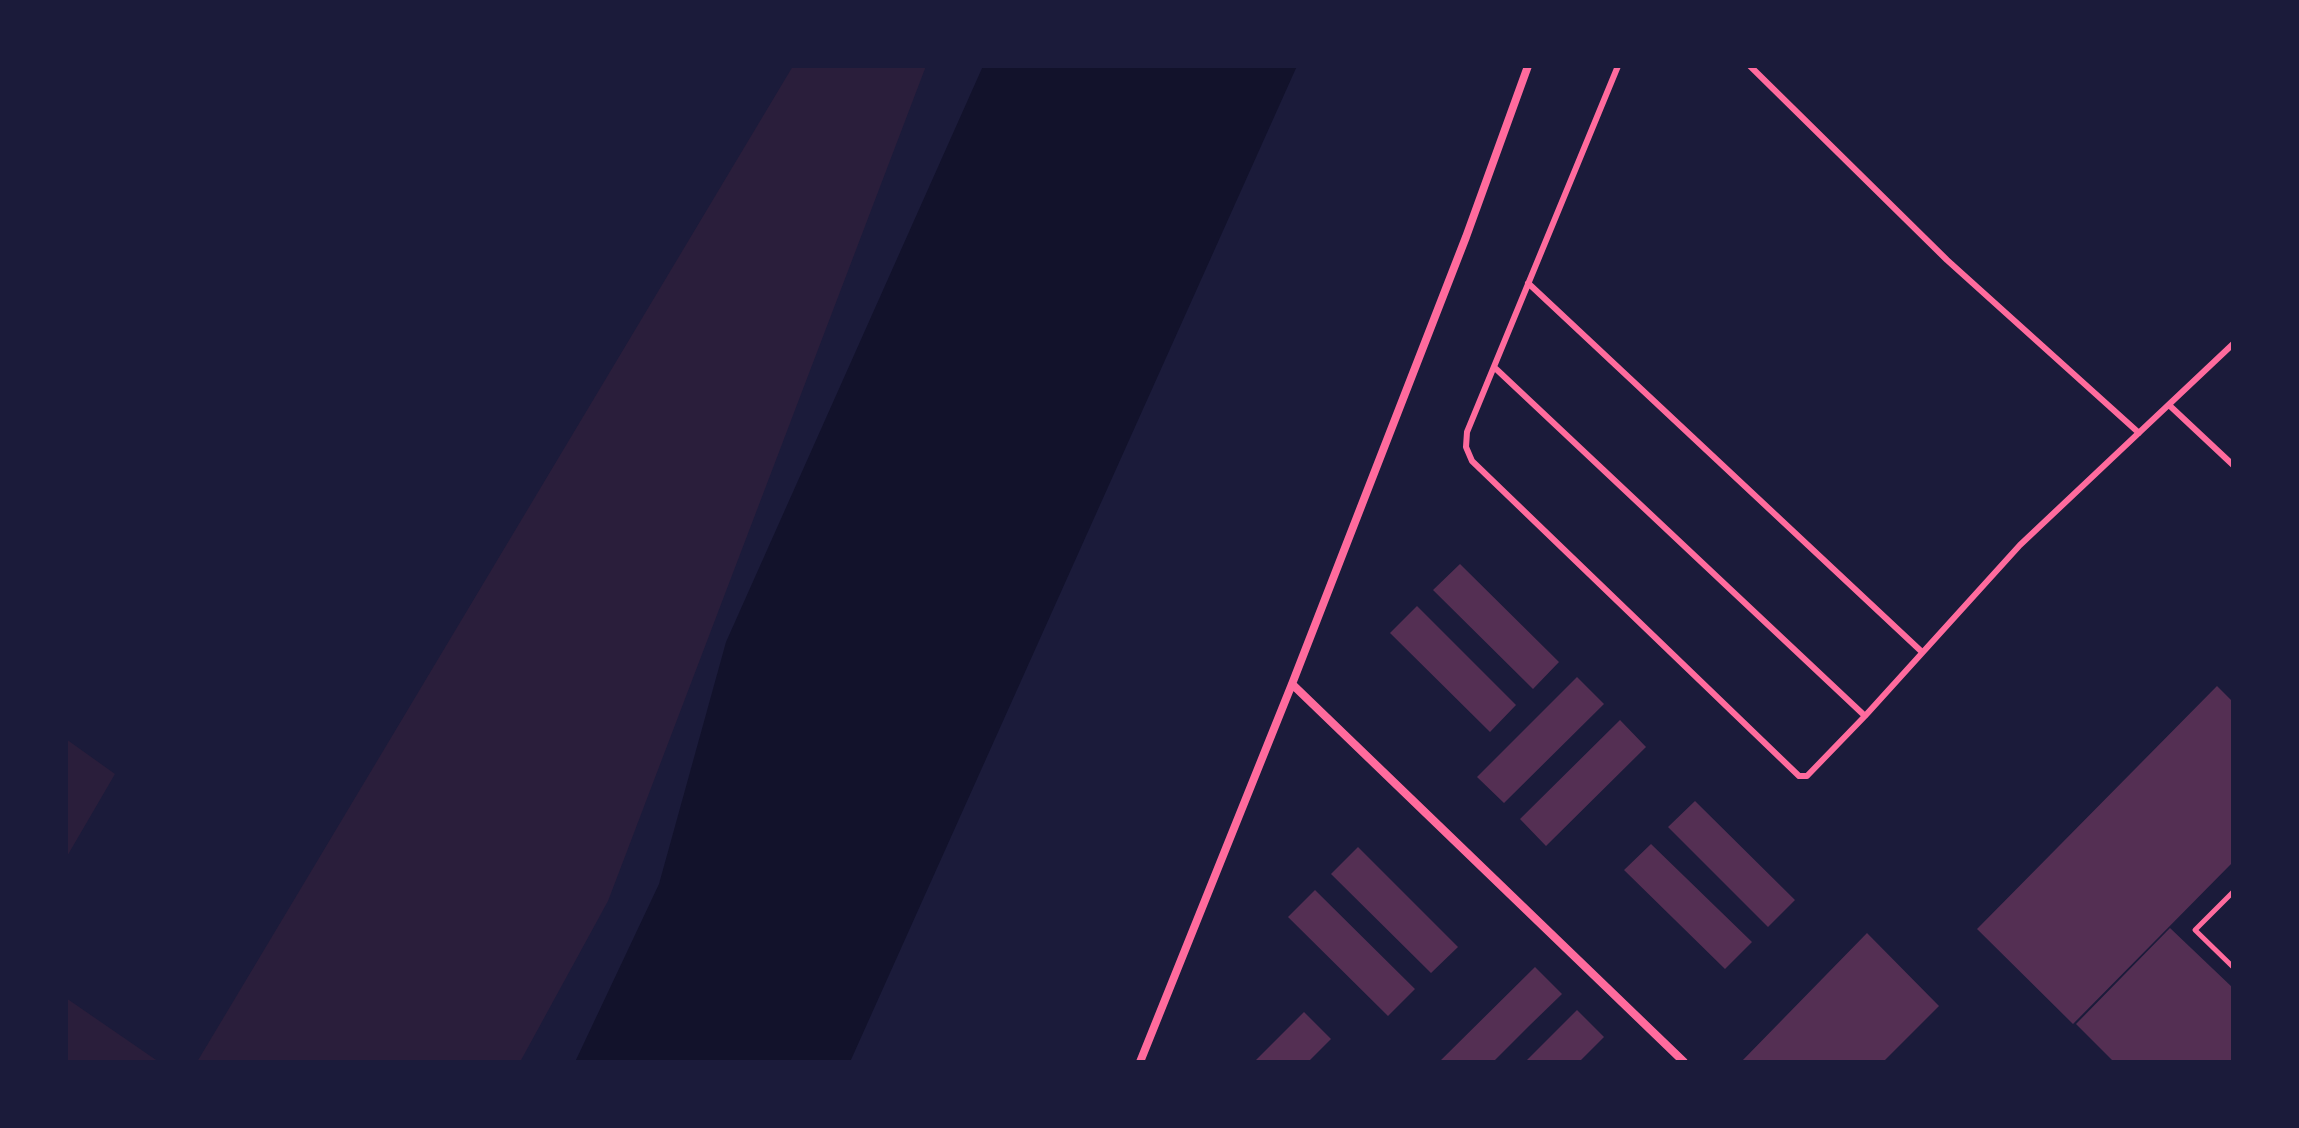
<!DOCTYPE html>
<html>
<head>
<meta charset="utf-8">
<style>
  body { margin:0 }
  #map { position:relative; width:2299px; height:1128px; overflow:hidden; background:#1b1b3a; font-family:Literata,serif }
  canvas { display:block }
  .frame { position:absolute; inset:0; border:68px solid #1b1b3a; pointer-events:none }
</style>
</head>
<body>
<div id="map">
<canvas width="2299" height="1128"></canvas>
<div class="frame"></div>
</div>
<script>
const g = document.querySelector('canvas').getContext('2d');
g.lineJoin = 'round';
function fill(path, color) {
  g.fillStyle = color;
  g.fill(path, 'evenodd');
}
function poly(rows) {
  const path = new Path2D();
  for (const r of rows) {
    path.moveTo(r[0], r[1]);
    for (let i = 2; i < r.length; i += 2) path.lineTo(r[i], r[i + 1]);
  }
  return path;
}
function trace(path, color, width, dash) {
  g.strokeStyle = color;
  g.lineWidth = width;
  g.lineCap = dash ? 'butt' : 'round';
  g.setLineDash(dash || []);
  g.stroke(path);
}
fill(poly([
  [793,66,926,66,608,901,520,1062,197,1062],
  [66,739,115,774,66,858],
  [66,998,159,1062,66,1062]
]), '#2a1e3b');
fill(poly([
  [983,66,1297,66,850,1062,575,1062,659,884,726,642]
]), '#12122b');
fill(poly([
  [1460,564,1559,662,1533,689,1433,590],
  [1417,606,1516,705,1490,732,1390,633],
  [1577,677,1604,704,1504,803,1477,777],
  [2217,686,2233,702,2233,862,2073,1024,1977,929],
  [1620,720,1646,747,1546,846,1520,819],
  [1695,801,1795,900,1768,927,1668,827],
  [1651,844,1752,942,1725,969,1624,870],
  [1358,847,1458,947,1431,973,1331,874],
  [1315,890,1415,989,1388,1016,1288,917],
  [2170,928,2233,988,2233,1062,2114,1062,2076,1024],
  [1867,933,1939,1006,1883,1062,1741,1062],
  [1535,967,1562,994,1529,1026,1493,1062,1439,1062],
  [1577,1010,1604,1037,1579,1062,1525,1062],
  [1304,1012,1331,1039,1310,1060,1254,1062]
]), '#542f53');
trace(poly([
  [2233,892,2195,930,2233,967]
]), '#ff6b9d', 5);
trace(poly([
  [1618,66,1467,432,1466,447,1472,461,1799,776,1807,776,1865,716,2020,545,2233,344],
  [1750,66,1947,260,2139,433],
  [1528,283,1922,652],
  [1494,367,1865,716],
  [2169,405,2233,465]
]), '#ff6b9d', 6);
trace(poly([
  [1292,684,1684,1062],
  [1140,1062,1292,684,1466,237,1528,66]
]), '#ff6b9d', 8);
</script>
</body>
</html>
